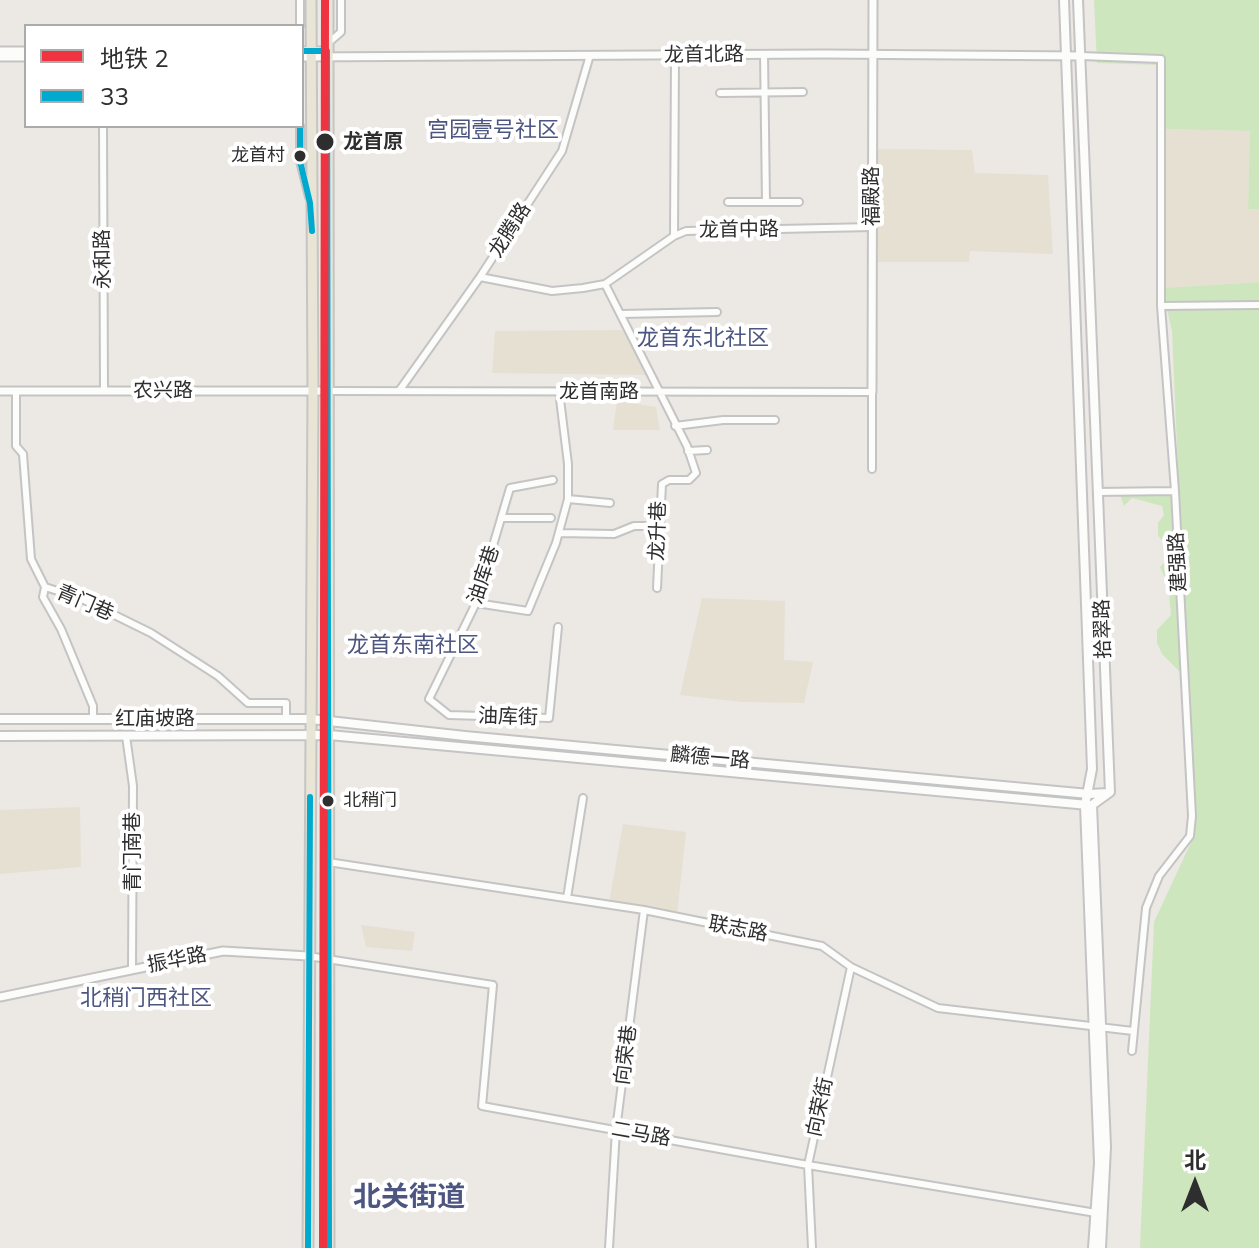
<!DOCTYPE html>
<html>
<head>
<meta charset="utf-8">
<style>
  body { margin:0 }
  #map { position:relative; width:1259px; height:1248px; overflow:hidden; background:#ece8e4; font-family:Mulish,"Noto Sans SC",sans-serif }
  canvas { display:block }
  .legend { position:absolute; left:24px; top:24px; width:280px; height:104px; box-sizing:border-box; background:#fff; border:2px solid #ababab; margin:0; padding:10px 14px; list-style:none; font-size:24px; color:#2e2e2e }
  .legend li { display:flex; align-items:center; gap:16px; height:40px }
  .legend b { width:40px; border:2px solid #ababab }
  .north { position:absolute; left:1155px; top:1144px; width:80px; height:80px; -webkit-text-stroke:6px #fff; paint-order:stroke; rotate:0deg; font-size:22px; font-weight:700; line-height:32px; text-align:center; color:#2e2e2e }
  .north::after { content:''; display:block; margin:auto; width:28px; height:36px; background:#2e2e2e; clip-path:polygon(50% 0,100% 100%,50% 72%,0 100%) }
</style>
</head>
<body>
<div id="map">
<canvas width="1259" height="1248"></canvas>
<ul class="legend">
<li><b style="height:10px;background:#ef3340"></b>地铁 2</li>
<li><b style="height:10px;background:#00a9ce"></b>33</li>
</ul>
<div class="north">北</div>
</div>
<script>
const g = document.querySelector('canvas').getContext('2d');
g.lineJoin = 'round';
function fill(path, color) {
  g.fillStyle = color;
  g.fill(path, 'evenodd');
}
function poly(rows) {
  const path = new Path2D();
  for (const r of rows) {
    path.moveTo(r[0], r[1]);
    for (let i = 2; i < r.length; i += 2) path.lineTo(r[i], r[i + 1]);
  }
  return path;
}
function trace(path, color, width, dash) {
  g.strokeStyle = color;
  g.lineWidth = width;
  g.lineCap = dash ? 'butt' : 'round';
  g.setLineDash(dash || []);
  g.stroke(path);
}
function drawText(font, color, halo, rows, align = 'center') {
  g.font = font + ' Mulish,"Noto Sans SC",sans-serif';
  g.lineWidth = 8;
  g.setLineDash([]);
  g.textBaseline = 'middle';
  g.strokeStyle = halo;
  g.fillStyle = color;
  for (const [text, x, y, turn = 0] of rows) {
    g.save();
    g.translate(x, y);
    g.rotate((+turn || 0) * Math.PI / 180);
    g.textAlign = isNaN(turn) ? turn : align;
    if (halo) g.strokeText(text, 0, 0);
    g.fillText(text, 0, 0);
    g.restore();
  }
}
fill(poly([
  [1160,129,1250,131,1248,209,1259,209,1259,282,1162,288],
  [877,149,972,150,975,173,1048,175,1053,254,970,251,969,262,878,262],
  [626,330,647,375,492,373,495,331],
  [617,401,656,407,660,430,613,430],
  [702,598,785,601,784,660,813,662,804,703,742,702,680,695],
  [80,807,81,867,0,874,0,810],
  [623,824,686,832,677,914,609,903],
  [361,925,415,932,412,951,366,947]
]), '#e6e0d3');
fill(poly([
  [1094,0,1259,0,1259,209,1248,209,1250,131,1160,129,1162,65,1097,63],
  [1259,282,1259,1248,1140,1248,1154,922,1194,836,1172,331,1162,288],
  [1171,493,1174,548,1168,550,1158,535,1158,523,1164,515,1162,506,1132,498,1124,506,1120,495],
  [1173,553,1181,673,1162,654,1157,643,1157,630,1171,615,1168,584,1160,567]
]), '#cee6be');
const minor = poly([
  [300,0,300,26],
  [327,44,341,32,341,0],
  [764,54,766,202],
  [1081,56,1161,59,1161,306,1175,491,1192,816,1190,836,1159,876,1146,908,1132,1051],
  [720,93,803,92],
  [103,126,104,391],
  [300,126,300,161,309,197],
  [728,202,799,202],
  [674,236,675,56],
  [480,277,552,291,583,288,605,284,674,236,686,231,872,227],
  [605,284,687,446,696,473,689,480,669,480,662,484,657,588],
  [1161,306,1259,305],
  [621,314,717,312],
  [16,391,16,446,23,454,31,559,45,587,80,598,151,633,218,676,248,703,286,703,286,719],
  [327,391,872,392,872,469],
  [399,391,480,277,562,151,590,55],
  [675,426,723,420,775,420],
  [688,451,707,450],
  [553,480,510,488,476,603,429,699,449,715,549,718,558,627],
  [1097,492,1175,491],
  [568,499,610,503],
  [501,518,551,518],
  [560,533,614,534,634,526,658,526],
  [45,587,43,597,61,629,93,706,93,719],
  [476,603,528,611,556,543,568,499,568,464,559,391],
  [126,736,133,786,132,968],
  [328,862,644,910,822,946,851,967,938,1008,1133,1031],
  [567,898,583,798],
  [308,956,493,985,482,1106,808,1165,1096,1213],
  [609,1248,616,1130,644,910],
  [812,1248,808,1165,851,967]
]);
const tertiary = poly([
  [0,51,26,51],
  [302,51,327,51],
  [0,57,26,57],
  [302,57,824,54,1081,56],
  [0,391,327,391],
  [872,392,873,0],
  [0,997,223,951,308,956]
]);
const secondary = poly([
  [1064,0,1092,769,1085,805,1099,1163,1093,1248],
  [1078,0,1110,792,1092,805,1106,1147,1101,1248],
  [0,719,311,719,465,736,1089,794,1108,793],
  [0,736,329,735,1088,805]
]);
const primary = poly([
  [328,0,329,1248],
  [308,1248,313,391,311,0]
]);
trace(minor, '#c5c4c5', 10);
trace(tertiary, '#c5c4c5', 11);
trace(secondary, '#c5c4c5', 12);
trace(primary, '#c6c5c4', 13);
trace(minor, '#fcfcfb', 6);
trace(tertiary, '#fcfcfb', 7);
trace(secondary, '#fcfcfb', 8);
trace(primary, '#e8e4d6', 9);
trace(poly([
  [302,51,327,51,329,1248],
  [300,126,300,161,310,203,312,231],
  [308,1248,310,797]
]), '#00a9ce', 6);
trace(poly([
  [323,1248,325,0]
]), '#ef3340', 8);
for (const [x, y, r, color] of [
  [325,142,10,"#2e2e2e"],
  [300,156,7,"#2e2e2e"],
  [328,801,7,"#2e2e2e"]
]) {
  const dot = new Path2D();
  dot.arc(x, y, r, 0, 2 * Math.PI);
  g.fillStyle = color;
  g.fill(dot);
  trace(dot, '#fff', 3);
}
drawText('18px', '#2e2e2e', '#fff', [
  ["龙首村",285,156],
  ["北稍门",343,801,"left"]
], 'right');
drawText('20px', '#2e2e2e', '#fff', [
  ["龙首北路",704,55,-1],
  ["福殿路",872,196,-90],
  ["龙腾路",510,230,-58],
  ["龙首中路",739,230,-1],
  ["永和路",103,259,-91],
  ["农兴路",163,391],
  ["龙首南路",599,392],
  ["龙升巷",658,531,-88],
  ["建强路",1178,562,-93],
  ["油库巷",484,575,-72],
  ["青门巷",85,603,23],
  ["拾翠路",1103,629,-92],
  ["油库街",508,717,2],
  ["红庙坡路",155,719],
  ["麟德一路",710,758,5],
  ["青门南巷",133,852,-90],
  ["联志路",738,929,11],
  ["振华路",177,960,-11],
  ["向荣巷",626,1055,-83],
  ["向荣街",820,1107,-78],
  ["二马路",641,1134,10]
]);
drawText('bold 20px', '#2e2e2e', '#fff', [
  ["龙首原",343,142]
], 'left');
drawText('22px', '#4d5680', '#fff', [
  ["宫园壹号社区",493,130],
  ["龙首东北社区",703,338],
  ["龙首东南社区",413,645],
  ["北稍门西社区",146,998]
]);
drawText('bold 28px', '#4d5680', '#fff', [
  ["北关街道",409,1198]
]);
</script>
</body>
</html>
